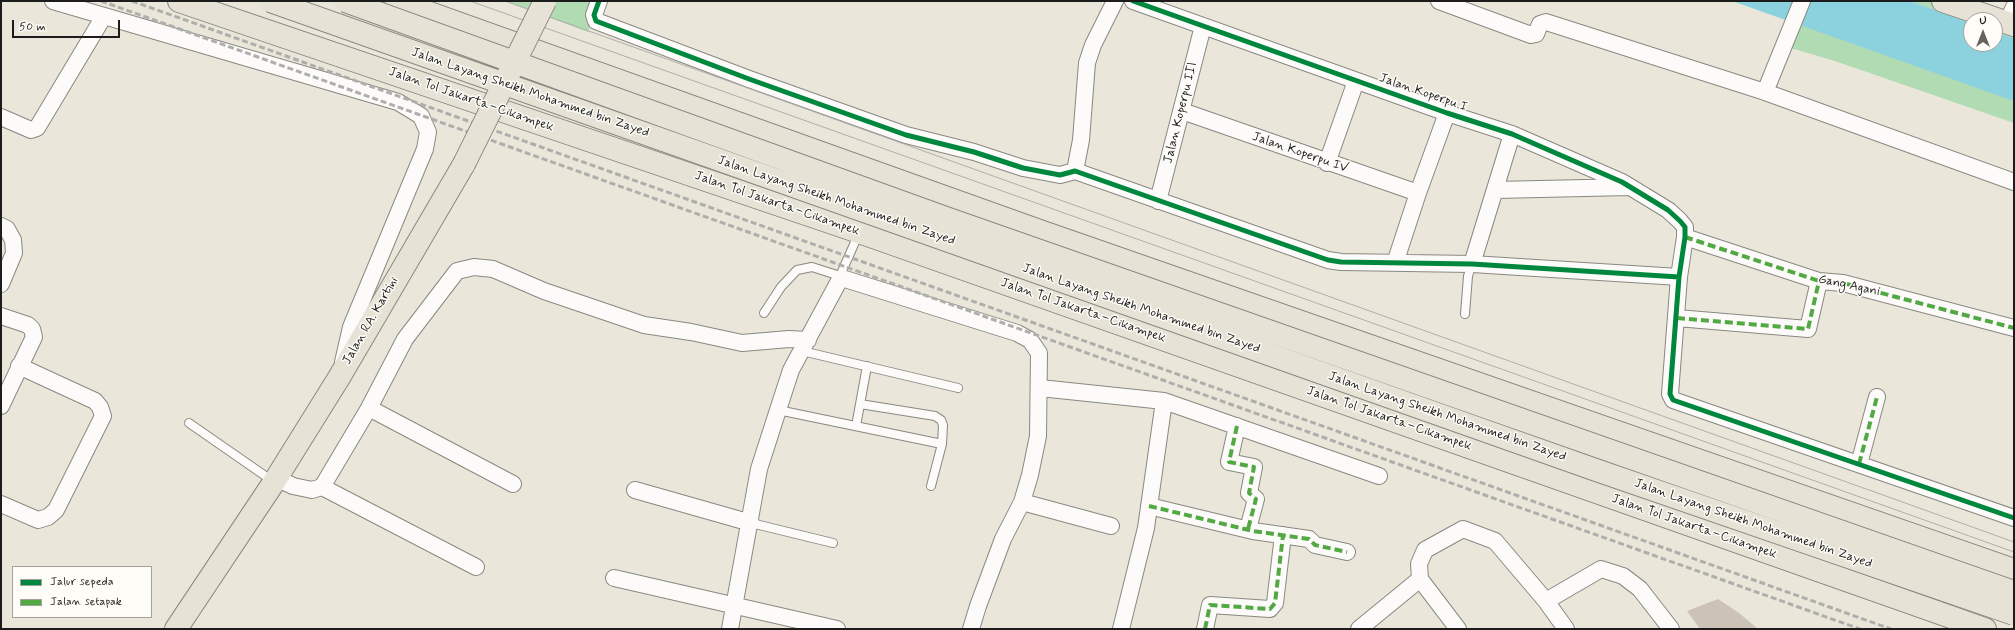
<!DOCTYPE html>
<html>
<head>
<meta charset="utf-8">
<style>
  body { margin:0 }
  #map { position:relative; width:2015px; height:630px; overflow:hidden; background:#eae7da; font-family:Mynerve,sans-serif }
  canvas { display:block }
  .frame { position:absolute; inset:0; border:2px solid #1c1c1c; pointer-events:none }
  .legend { position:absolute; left:12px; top:566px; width:140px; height:52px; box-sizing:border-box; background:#fdfcf7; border:1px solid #a3a29f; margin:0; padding:5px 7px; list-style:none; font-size:12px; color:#1c1c1c }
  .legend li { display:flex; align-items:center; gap:8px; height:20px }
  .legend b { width:20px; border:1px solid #a3a29f }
  .north { position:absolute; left:1963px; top:12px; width:40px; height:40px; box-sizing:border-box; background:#fdfcf7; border:1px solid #a3a29f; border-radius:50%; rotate:0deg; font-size:11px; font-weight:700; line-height:16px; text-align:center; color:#1c1c1c }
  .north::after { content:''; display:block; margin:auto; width:14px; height:18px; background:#64635e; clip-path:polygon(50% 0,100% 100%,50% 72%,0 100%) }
  .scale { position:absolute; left:12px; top:20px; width:108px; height:18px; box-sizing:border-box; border:2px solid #1c1c1c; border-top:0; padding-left:5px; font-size:12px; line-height:14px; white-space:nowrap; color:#1c1c1c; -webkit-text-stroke:3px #fdfcf7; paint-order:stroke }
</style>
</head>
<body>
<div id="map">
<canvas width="2015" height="630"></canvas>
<div class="frame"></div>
<ul class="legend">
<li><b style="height:5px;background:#00873e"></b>Jalur sepeda</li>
<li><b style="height:5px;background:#52a943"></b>Jalan setapak</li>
</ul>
<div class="north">U</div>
<div class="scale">50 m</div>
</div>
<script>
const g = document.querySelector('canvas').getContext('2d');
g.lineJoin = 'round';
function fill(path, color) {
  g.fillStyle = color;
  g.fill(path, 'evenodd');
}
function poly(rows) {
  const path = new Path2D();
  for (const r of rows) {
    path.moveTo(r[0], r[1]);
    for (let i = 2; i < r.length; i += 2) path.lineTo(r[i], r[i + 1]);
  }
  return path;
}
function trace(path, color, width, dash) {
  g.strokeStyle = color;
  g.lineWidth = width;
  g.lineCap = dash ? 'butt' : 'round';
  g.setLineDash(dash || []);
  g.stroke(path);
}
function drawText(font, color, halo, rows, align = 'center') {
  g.font = font + ' Mynerve,sans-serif';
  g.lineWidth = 3;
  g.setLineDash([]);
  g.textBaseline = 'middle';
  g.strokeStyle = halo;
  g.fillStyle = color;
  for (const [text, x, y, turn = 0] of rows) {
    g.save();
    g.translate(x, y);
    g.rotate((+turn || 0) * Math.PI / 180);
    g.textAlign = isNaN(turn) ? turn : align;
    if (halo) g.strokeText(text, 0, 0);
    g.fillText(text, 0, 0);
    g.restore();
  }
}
fill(poly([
  [505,1,599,1,588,32],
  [1910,1,1943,1,2014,25,2014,38,1995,32,1995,20,1971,20,1971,23],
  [1794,22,2014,100,2014,123,1835,61,1784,46]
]), '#b1dbb2');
fill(poly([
  [1732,1,1910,1,1971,23,1971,44,1995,44,1995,32,2014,38,2014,101]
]), '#8bd1de');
fill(poly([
  [1718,599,1739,613,1758,629,1700,629,1687,611]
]), '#ccc2b5');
const lane = poly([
  [840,276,859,233],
  [764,313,781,287,797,270,812,267,840,276,841,279],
  [1465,314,1468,276,1472,264],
  [802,351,958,388],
  [860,404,935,416,941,420,943,425,942,444,931,486],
  [778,410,942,444],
  [189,423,274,482],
  [856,426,867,366],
  [751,523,833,543]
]);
const street = poly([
  [53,1,398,102,421,116,428,132,425,149,351,327,343,362],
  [599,1,594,15,596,21,749,79,906,135,974,152,1023,168,1060,175,1075,171,1328,260,1341,262,1472,264,1679,277],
  [1133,1,1447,113,1512,134,1622,182,1668,210,1680,221,1685,227,1685,237,1679,277,1670,394,1673,400,2014,518],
  [1439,1,1531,35,1536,34,1540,24,1546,22,1765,92,2014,182],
  [2007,23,2014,7],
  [1765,92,1802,1],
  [1182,111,1418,193],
  [1,117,31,130,37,128,104,16],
  [1327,163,1356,81],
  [1075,171,1081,140,1087,63,1093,45,1115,1],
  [1495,190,1630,187],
  [1158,201,1203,26],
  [1,226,7,229,13,240,14,253,1,284],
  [1685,237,1819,281,1843,283,2014,328],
  [1395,263,1418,193,1447,113],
  [1472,264,1512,134],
  [1,316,28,325,32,329,34,337,1,406],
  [1677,318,1808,329,1819,281],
  [1040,388,1164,401,1379,476],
  [369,408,513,484],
  [1237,426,1229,462,1254,467,1249,493,1256,499,1248,529],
  [1859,464,1877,397],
  [276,478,293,486,312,490,322,487,369,408,405,339,457,271,474,267,493,269,544,291,644,325,691,332,742,343,789,339,808,340],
  [322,487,476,567],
  [635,490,751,523],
  [1022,502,1111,526],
  [1,504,38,520,48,517,56,510,103,416,100,407,95,401,19,366],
  [1149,506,1253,531,1309,539,1315,545,1347,552],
  [614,578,837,629],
  [1420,579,1458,629],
  [1546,601,1601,569,1623,576,1640,589,1671,629],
  [730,629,759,469,778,410,791,370,839,281,845,279,1017,333,1030,340,1039,353,1038,436,1030,475,1022,502,1003,539,978,606,971,629],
  [1121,629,1146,528,1164,401],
  [1205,629,1210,605,1270,609,1275,603,1283,535],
  [1359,629,1420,579,1419,564,1425,550,1463,529,1495,541,1546,601,1566,629]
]);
const primary = poly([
  [1943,1,2014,25],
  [176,629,274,482,340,376,464,164]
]);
const highway = poly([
  [179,1,859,232,1985,629],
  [396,1,1040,231,2014,570]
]);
trace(lane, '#898881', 10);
trace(street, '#898881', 18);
trace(primary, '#898881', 24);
trace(highway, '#898881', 24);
trace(lane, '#fcfbf9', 8);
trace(street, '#fcfbf9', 16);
trace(primary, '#e7e2d6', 22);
trace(highway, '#e7e2d6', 22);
trace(poly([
  [470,1,2014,552],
  [505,1,2014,542]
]), '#aeaeac', 1);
trace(poly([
  [101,1,1860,629],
  [132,1,1891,629]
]), '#aeaeac', 3, [6, 3]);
const primaryBridge = poly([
  [464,164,545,1]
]);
const highwayBridge = poly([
  [270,1,1596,470,2014,614],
  [345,1,946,218,2014,592]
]);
trace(primaryBridge, '#898881', 24, []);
trace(highwayBridge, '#898881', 24, []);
trace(primaryBridge, '#e7e2d6', 22);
trace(highwayBridge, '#e7e2d6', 22);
trace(poly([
  [1685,237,1819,281,1843,283,2014,328],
  [1677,318,1808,329,1819,281],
  [1237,426,1229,462,1254,467,1249,493,1256,499,1248,529],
  [1859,464,1877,397],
  [1149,506,1253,531,1309,539,1315,545,1347,552],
  [1205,629,1210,605,1270,609,1275,603,1283,535]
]), '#52a943', 4, [8, 4]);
trace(poly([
  [599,1,594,15,596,21,749,79,906,135,974,152,1023,168,1060,175,1075,171,1328,260,1341,262,1472,264,1679,277],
  [1133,1,1447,113,1512,134,1622,182,1668,210,1680,221,1685,227,1685,237,1679,277,1670,394,1673,400,2014,518]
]), '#00873e', 5);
drawText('13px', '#1c1c1c', '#fdfcf7', [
  ["Jalan Layang Sheikh Mohammed bin Zayed",530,93,19],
  ["Jalan Koperpu I",1423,93,19],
  ["Jalan Tol Jakarta–Cikampek",471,100,19],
  ["Jalan Koperpu III",1181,113,-76],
  ["Jalan Koperpu IV",1300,153,19],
  ["Jalan Layang Sheikh Mohammed bin Zayed",836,201,19],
  ["Jalan Tol Jakarta–Cikampek",777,204,19],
  ["Gang Agani",1849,286,12],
  ["Jalan Layang Sheikh Mohammed bin Zayed",1141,309,19],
  ["Jalan Tol Jakarta–Cikampek",1083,311,19],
  ["Jalan RA. Kartini",371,321,-60],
  ["Jalan Layang Sheikh Mohammed bin Zayed",1447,417,19],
  ["Jalan Tol Jakarta–Cikampek",1389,419,19],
  ["Jalan Layang Sheikh Mohammed bin Zayed",1753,524,19],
  ["Jalan Tol Jakarta–Cikampek",1694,527,19]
]);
</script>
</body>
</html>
